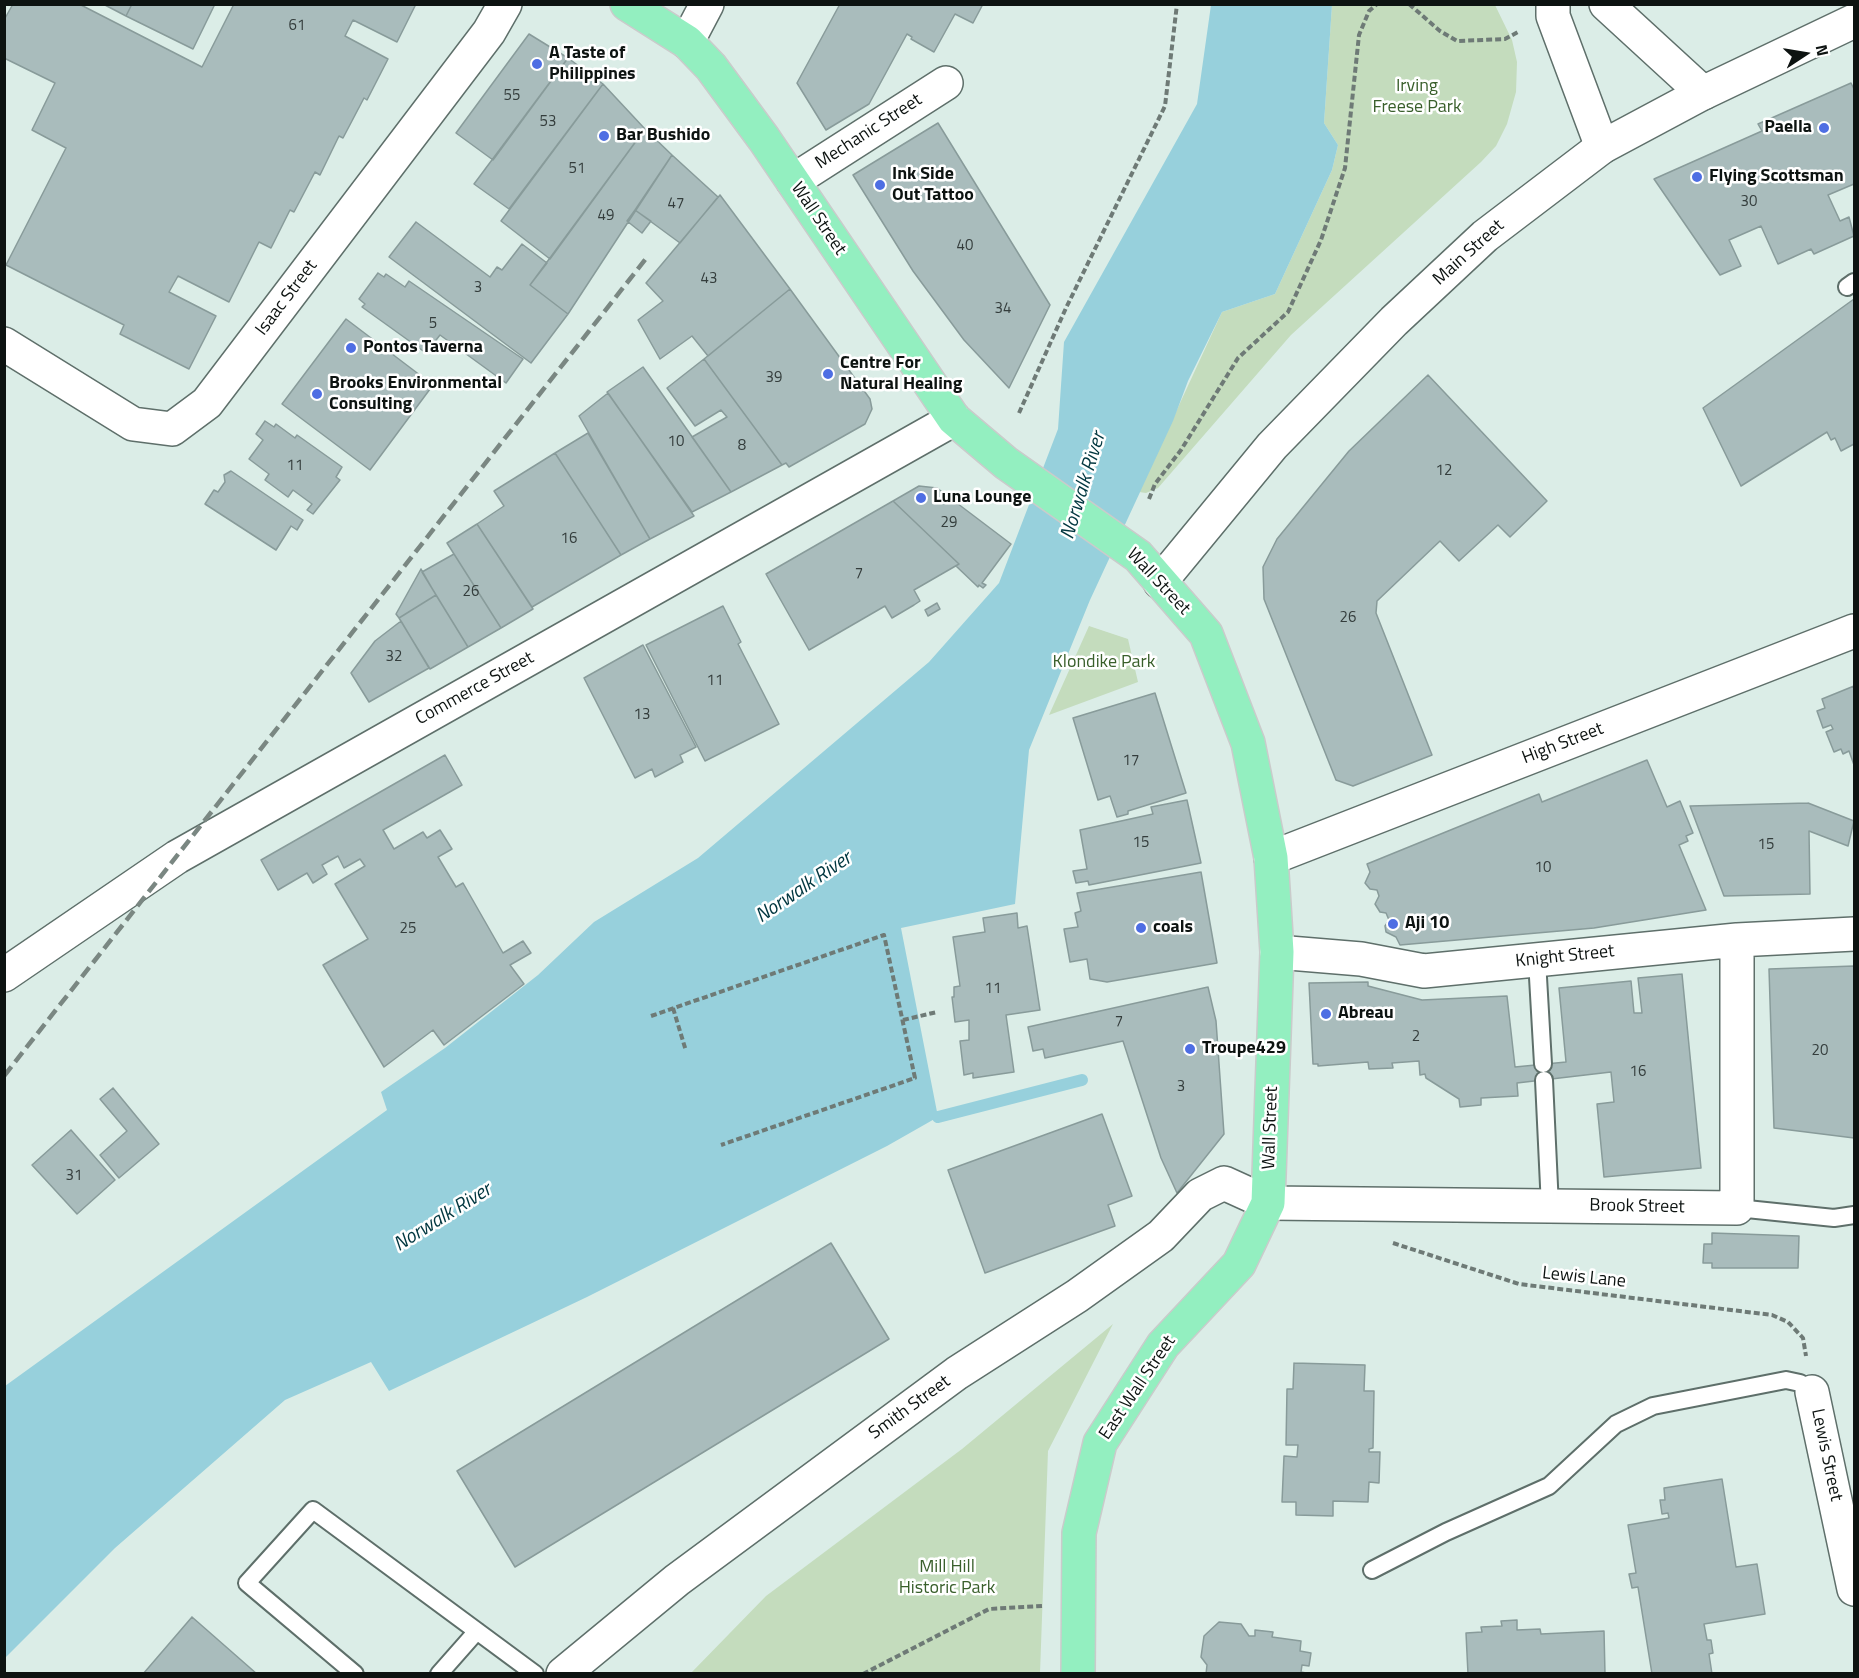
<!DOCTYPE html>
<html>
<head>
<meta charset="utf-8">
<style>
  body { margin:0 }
  #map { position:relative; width:1859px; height:1678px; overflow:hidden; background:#dbede7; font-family:"Titillium Web",sans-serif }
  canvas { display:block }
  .frame { position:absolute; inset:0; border:6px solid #0d1311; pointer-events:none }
  .north { position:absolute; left:1775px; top:24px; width:60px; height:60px; -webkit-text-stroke:4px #fff; paint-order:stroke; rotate:78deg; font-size:16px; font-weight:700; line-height:24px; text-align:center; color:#0d1311 }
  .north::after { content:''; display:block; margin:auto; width:21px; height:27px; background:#0d1311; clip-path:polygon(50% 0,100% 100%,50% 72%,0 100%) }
</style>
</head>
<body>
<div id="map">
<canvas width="1859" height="1678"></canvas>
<div class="frame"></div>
<div class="north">N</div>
</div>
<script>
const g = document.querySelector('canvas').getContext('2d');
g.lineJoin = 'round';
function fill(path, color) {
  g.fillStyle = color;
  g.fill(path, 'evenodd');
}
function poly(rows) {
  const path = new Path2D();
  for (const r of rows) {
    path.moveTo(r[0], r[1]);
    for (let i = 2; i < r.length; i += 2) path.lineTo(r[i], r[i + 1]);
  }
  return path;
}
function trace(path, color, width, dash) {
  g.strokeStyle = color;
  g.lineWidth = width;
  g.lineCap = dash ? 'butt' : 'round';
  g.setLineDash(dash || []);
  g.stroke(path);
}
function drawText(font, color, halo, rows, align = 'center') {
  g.font = font + ' "Titillium Web",sans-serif';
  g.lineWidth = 5;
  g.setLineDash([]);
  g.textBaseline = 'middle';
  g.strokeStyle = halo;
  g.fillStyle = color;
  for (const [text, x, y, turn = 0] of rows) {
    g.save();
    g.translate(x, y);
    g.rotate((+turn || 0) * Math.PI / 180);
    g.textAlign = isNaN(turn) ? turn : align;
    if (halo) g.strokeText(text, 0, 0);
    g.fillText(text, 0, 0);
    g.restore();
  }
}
fill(poly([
  [1332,5,1495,5,1512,40,1517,62,1516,92,1507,124,1496,146,1481,162,1291,335,1158,488,1146,493,1139,492,1222,312,1275,294,1332,170,1338,145,1324,123],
  [1089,626,1128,639,1138,682,1049,715],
  [1113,1324,1048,1451,1040,1673,691,1673,766,1596,962,1449]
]), '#c4dcbd');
fill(poly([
  [1211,5,1332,5,1324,123,1338,145,1332,170,1275,294,1222,312,1188,381,1173,421,1090,600,1029,750,1015,904,901,928,938,1117,887,1146,587,1297,389,1391,371,1362,285,1400,115,1548,5,1658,5,1386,387,1110,381,1092,445,1048,538,975,594,922,698,858,929,662,999,583,1058,429,1064,342,1197,104]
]), '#97d0dc');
trace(poly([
  [938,1117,1082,1080]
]), '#97d0dc', 12);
const building = poly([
  [13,4,79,4,202,67,234,4,416,4,397,42,353,20,345,36,388,59,367,100,364,98,343,138,339,136,320,175,315,172,294,212,290,210,271,248,259,242,229,302,178,276,169,292,216,316,189,369,120,334,124,325,6,265,66,148,32,130,55,83,4,58,4,20,13,4],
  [103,4,132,4,126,16,103,4],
  [132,4,215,4,193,49,126,16,132,4],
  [840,4,983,4,973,23,955,14,934,52,911,39,912,37,907,34,869,104,826,130,797,83,840,4],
  [529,34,568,58,493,160,456,133,529,34],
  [568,58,603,84,509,209,474,184,568,58],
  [1851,83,1854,89,1854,184,1828,195,1840,221,1849,217,1854,236,1814,254,1811,249,1778,264,1761,226,1729,240,1741,266,1720,275,1654,179,1762,131,1758,124,1851,83],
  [603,84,645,129,550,259,501,221,603,84],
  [938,123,1050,305,1009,388,964,340,913,271,853,175,938,123],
  [645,129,672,155,568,314,530,285,645,129],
  [672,155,718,197,680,243,635,210,672,155],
  [720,195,790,289,708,356,692,336,660,359,638,320,663,301,646,283,720,195],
  [635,210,651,221,642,233,627,221,635,210],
  [416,222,490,277,497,267,502,270,522,244,547,263,530,285,568,314,531,363,389,257,416,222],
  [378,273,384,277,386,274,405,287,409,281,523,359,506,383,440,335,426,353,362,307,365,304,359,299,378,273],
  [790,289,870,399,872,409,865,424,789,467,786,463,782,465,704,359,790,289],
  [1854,299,1854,444,1841,451,1835,438,1831,440,1827,432,1741,486,1703,408,1854,299],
  [346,319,433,385,370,470,282,404,346,319],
  [704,359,782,465,731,492,692,437,727,417,721,410,695,426,667,388,704,359],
  [643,367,731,492,692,512,607,392,643,367],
  [1428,375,1547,501,1510,537,1498,525,1459,561,1440,541,1377,601,1376,613,1432,755,1353,786,1336,780,1264,599,1263,567,1277,539,1349,451,1428,375],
  [608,393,694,516,650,539,579,416,608,393],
  [265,421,274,427,276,424,295,438,297,435,342,467,336,477,340,480,313,514,307,510,312,504,293,490,288,497,265,480,269,474,249,459,263,440,256,434,265,421],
  [588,433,650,539,621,555,555,453,588,433],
  [555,453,621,555,532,607,477,524,504,506,494,491,555,453],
  [231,471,303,520,297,530,291,526,276,550,205,504,214,490,218,492,225,482,224,475,231,471],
  [919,486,937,488,1011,544,982,583,986,585,983,588,979,585,978,587,956,566,959,564,893,501,919,486],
  [893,501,959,564,914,590,920,601,914,605,892,618,885,606,809,650,766,574,893,501],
  [477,524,533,609,501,628,447,543,477,524],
  [454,554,501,628,468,647,422,572,454,554],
  [421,569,436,595,399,618,396,614,421,569],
  [436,595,468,647,430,669,399,618,436,595],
  [937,603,940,609,928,616,925,610,937,603],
  [723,606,741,642,738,644,779,724,705,761,646,645,723,606],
  [401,621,429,668,369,702,351,673,375,641,401,621],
  [643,645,696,747,680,755,683,762,655,777,652,769,635,778,584,678,643,645],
  [1854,686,1854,765,1849,751,1843,754,1841,749,1834,752,1826,732,1833,729,1831,725,1823,728,1817,711,1825,708,1822,699,1854,686],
  [1155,693,1186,793,1128,811,1128,814,1117,817,1110,796,1098,800,1073,718,1155,693],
  [445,755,462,785,383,830,394,849,423,832,427,838,440,830,452,849,438,857,456,887,463,883,503,953,523,941,531,953,510,965,524,984,444,1045,433,1030,384,1067,323,965,368,939,335,884,365,866,360,859,344,868,338,856,322,865,327,874,313,883,307,873,278,890,261,860,445,755],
  [1647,760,1667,807,1680,801,1693,833,1686,836,1688,841,1679,845,1706,910,1594,928,1400,945,1396,937,1386,932,1385,926,1389,920,1386,913,1380,912,1375,904,1379,896,1377,890,1370,889,1365,883,1370,872,1367,864,1539,794,1542,802,1647,760],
  [1187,800,1201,863,1089,885,1088,881,1076,883,1073,871,1087,869,1080,830,1153,814,1151,807,1187,800],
  [1808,803,1854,821,1848,846,1809,831,1810,894,1724,896,1690,806,1808,803],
  [1201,872,1217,963,1107,982,1090,979,1087,959,1070,962,1064,929,1078,927,1075,913,1081,911,1077,893,1201,872],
  [1017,913,1018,928,1027,926,1040,1010,1006,1015,1014,1072,973,1078,973,1073,964,1075,960,1041,969,1040,969,1020,955,1022,952,997,954,997,954,987,960,986,953,937,985,932,983,918,1017,913],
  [1854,966,1854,1138,1774,1128,1769,969,1854,966],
  [1682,974,1701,1168,1604,1177,1597,1104,1614,1102,1611,1072,1517,1083,1518,1096,1481,1098,1481,1105,1460,1107,1459,1099,1426,1078,1425,1074,1420,1075,1419,1061,1392,1063,1393,1068,1369,1069,1368,1062,1318,1066,1318,1064,1313,1064,1309,983,1368,982,1368,986,1422,1000,1507,996,1515,1067,1566,1062,1559,988,1631,981,1634,1013,1642,1013,1638,978,1682,974],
  [1208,987,1216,1021,1224,1134,1177,1193,1161,1158,1123,1041,1045,1058,1043,1049,1033,1051,1028,1027,1208,987],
  [113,1088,159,1144,119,1178,100,1155,127,1131,100,1099,113,1088],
  [1102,1114,1132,1196,1108,1205,1115,1226,985,1273,948,1170,1102,1114],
  [71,1130,115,1180,77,1214,32,1165,71,1130],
  [1712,1233,1799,1236,1798,1268,1712,1268,1712,1263,1703,1263,1704,1244,1712,1244,1712,1233],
  [831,1243,889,1339,515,1567,457,1471,831,1243],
  [1294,1363,1365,1365,1364,1391,1374,1391,1373,1448,1369,1449,1369,1452,1380,1452,1379,1483,1369,1482,1368,1502,1333,1501,1333,1516,1296,1515,1296,1502,1282,1502,1284,1456,1297,1457,1298,1445,1286,1445,1287,1389,1293,1389,1294,1363],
  [1722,1479,1736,1567,1757,1564,1765,1614,1704,1624,1707,1640,1711,1640,1713,1653,1709,1654,1712,1674,1652,1674,1638,1587,1632,1588,1629,1574,1636,1573,1628,1525,1669,1518,1668,1513,1662,1514,1660,1500,1665,1500,1664,1488,1722,1479],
  [192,1617,257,1674,143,1674,192,1617],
  [1517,1620,1517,1630,1540,1629,1541,1634,1604,1631,1605,1674,1468,1674,1466,1633,1482,1632,1481,1627,1502,1626,1501,1621,1517,1620],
  [1219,1622,1241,1624,1249,1636,1255,1636,1255,1630,1273,1632,1272,1637,1301,1641,1300,1651,1311,1653,1309,1666,1302,1665,1301,1672,1311,1674,1206,1674,1207,1665,1201,1657,1204,1636,1219,1622]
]);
fill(building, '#a9bcbc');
trace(building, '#889b9a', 1.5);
const service = poly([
  [1847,287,1854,282],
  [1537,960,1543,1064],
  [1544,1080,1550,1207],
  [1737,1208,1834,1218,1854,1215],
  [1372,1570,1446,1532,1549,1486,1616,1424,1653,1406,1786,1380,1800,1383,1812,1392],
  [355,1674,247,1583,313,1510,535,1674],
  [439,1674,477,1631]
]);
const minor = poly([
  [1553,4,1553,16,1602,147],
  [1606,4,1703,93],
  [687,42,707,4],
  [793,181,946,83],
  [4,344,133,424,172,429,207,403,489,32,505,4],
  [1271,858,1854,631],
  [1277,952,1361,959,1424,971,1737,940,1854,934],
  [1812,1392,1854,1589],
  [563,1674,677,1580,957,1373,1077,1296,1161,1236,1200,1195,1224,1183,1268,1203,1737,1208,1737,940]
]);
const secondary = poly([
  [1160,582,1272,446,1394,321,1485,236,1602,147,1703,93,1854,21],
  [4,975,177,857,954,419]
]);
const primary = poly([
  [627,4,687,42,711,67,764,139,954,419,1006,463,1138,556,1206,634,1248,743,1271,858,1277,952,1268,1203,1239,1264,1163,1345,1100,1443,1079,1533,1078,1674]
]);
trace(service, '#5e6f6a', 20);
trace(minor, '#5e6f6a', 36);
trace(secondary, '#5e6f6a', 36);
trace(primary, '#cacbcb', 36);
trace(poly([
  [1409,4,1440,31,1457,41,1505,39,1520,31],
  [1019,413,1066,308,1165,106,1177,4],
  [1149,499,1155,484,1181,450,1238,358,1288,312,1321,240,1345,168,1359,35,1369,11,1377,4],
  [673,1008,686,1051],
  [651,1016,884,935,915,1078,721,1145],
  [903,1020,937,1012],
  [1393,1243,1519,1284,1772,1315,1788,1322,1803,1338,1806,1356],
  [863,1674,989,1609,1042,1606]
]), '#6e7a76', 4, [6, 3]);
trace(service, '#fff', 16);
trace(minor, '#fff', 33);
trace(secondary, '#fff', 33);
trace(primary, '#93efc0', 33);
trace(poly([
  [4,1076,648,256]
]), '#7a8782', 4.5, [12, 6]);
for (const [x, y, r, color] of [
  [537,64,6,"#4e6ee3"],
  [1824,128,6,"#4e6ee3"],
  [604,136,6,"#4e6ee3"],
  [1697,177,6,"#4e6ee3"],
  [880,185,6,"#4e6ee3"],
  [351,348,6,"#4e6ee3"],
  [828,374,6,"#4e6ee3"],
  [317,394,6,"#4e6ee3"],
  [921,498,6,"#4e6ee3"],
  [1393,924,6,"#4e6ee3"],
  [1141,928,6,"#4e6ee3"],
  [1326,1014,6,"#4e6ee3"],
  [1190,1049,6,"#4e6ee3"]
]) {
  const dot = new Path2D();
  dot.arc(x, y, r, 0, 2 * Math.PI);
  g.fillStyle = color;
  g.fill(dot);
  trace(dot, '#fff', 2);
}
drawText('15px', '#343d3c', null, [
  ["61",297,26],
  ["55",512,96],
  ["53",548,122],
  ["51",577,169],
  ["30",1749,202],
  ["47",676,204],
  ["49",606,216],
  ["40",965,246],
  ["43",709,279],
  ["3",478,288],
  ["34",1003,309],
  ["5",433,324],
  ["39",774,378],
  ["10",676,442],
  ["8",742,446],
  ["11",295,466],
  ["12",1444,471],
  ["29",949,523],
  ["16",569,539],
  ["7",859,574],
  ["26",471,592],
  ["26",1348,618],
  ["32",394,657],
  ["11",715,681],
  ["13",642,715],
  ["17",1131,761],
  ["15",1141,843],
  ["15",1766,845],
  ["10",1543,868],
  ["25",408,929],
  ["11",993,989],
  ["7",1119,1022],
  ["2",1416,1037],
  ["20",1820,1051],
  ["16",1638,1072],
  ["3",1181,1087],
  ["31",74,1176]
]);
drawText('bold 18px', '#0d1311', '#fff', [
  ["A Taste of",549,54],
  ["Philippines",549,75],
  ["Paella",1812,128,"right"],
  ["Bar Bushido",616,136],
  ["Ink Side",892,175],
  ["Out Tattoo",892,196],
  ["Flying Scottsman",1709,177],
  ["Pontos Taverna",363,348],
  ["Centre For",840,364],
  ["Natural Healing",840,385],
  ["Brooks Environmental",329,384],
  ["Consulting",329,405],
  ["Luna Lounge",933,498],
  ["Aji 10",1405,924],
  ["coals",1153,928],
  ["Abreau",1338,1014],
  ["Troupe429",1202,1049]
], 'left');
drawText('18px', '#395f2b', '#fff', [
  ["Irving",1417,87],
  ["Freese Park",1417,108],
  ["Klondike Park",1104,663],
  ["Mill Hill",947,1568],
  ["Historic Park",947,1589]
]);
drawText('18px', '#0d1311', '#fff', [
  ["Mechanic Street",869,132,-33],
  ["Wall Street",818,219,56],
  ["Main Street",1469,253,-42],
  ["Isaac Street",287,298,-53],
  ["Wall Street",1158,582,47],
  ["Commerce Street",475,689,-29],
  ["High Street",1563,744,-21],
  ["Knight Street",1565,957,-6],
  ["Wall Street",1271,1128,-88],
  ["Brook Street",1637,1207,1],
  ["Lewis Lane",1584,1278,6],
  ["East Wall Street",1138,1388,-56],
  ["Smith Street",910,1408,-36],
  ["Lewis Street",1826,1455,78]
]);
drawText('italic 20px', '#00363f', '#fff', [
  ["Norwalk River",1084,486,-73],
  ["Norwalk River",804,888,-34],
  ["Norwalk River",443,1218,-32]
]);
</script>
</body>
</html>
